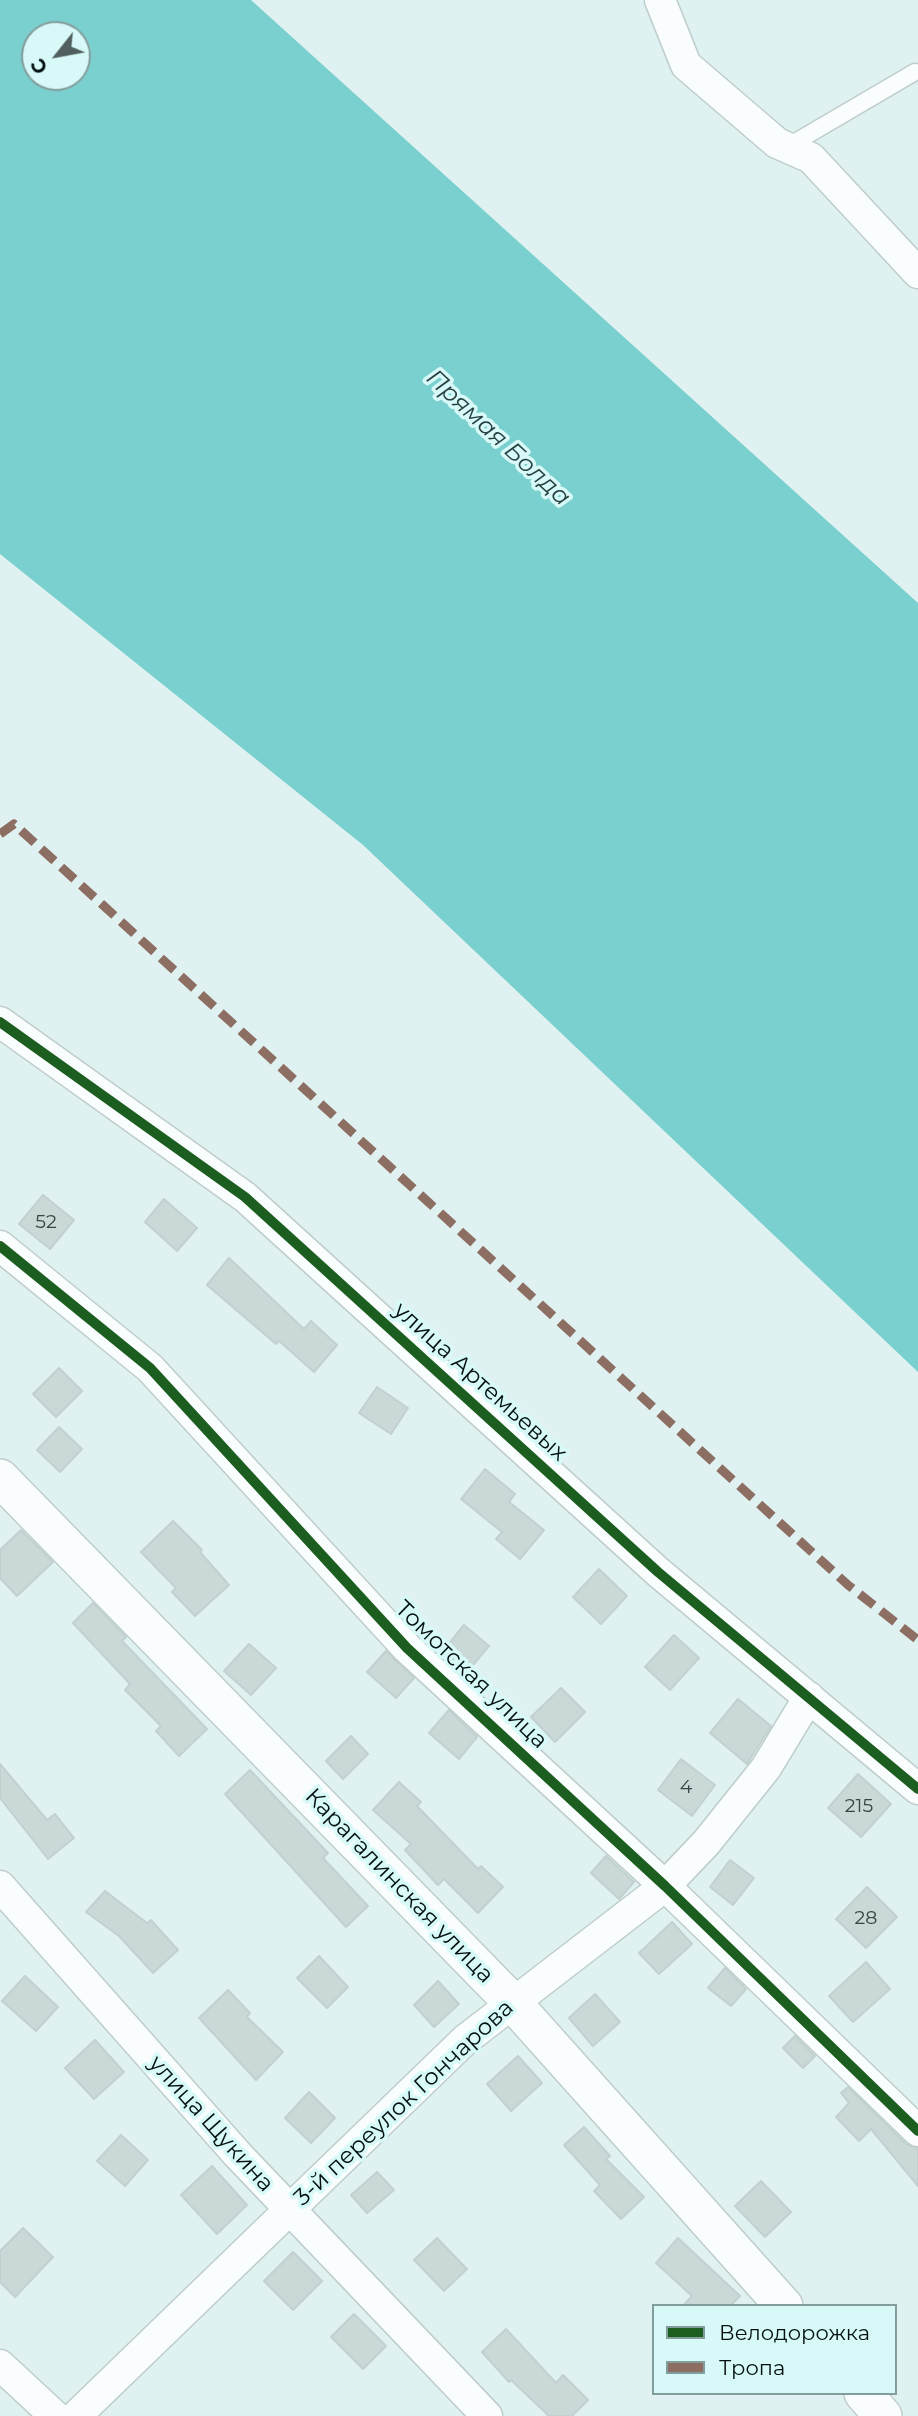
<!DOCTYPE html>
<html>
<head>
<meta charset="utf-8">
<style>
  body { margin:0 }
  #map { position:relative; width:918px; height:2416px; overflow:hidden; background:#dff2f1; font-family:Montserrat,sans-serif }
  canvas { display:block }
  .legend { position:absolute; left:652px; top:2304px; width:245px; height:91px; box-sizing:border-box; background:#d7faf9; border:2px solid #839d9c; margin:0; padding:9px 12px; list-style:none; font-size:21px; color:#051111 }
  .legend li { display:flex; align-items:center; gap:14px; height:35px }
  .legend b { width:35px; border:2px solid #839d9c }
  .north { position:absolute; left:21px; top:21px; width:70px; height:70px; box-sizing:border-box; background:#d7faf9; border:2px solid #839d9c; border-radius:50%; rotate:239deg; font-size:19px; font-weight:700; line-height:28px; text-align:center; color:#051111 }
  .north::after { content:''; display:block; margin:auto; width:24px; height:32px; background:#51605f; clip-path:polygon(50% 0,100% 100%,50% 72%,0 100%) }
</style>
</head>
<body>
<div id="map">
<canvas width="918" height="2416"></canvas>
<ul class="legend">
<li><b style="height:9px;background:#1b5e20"></b>Велодорожка</li>
<li><b style="height:9px;background:#8d6e63"></b>Тропа</li>
</ul>
<div class="north">С</div>
</div>
<script>
const g = document.querySelector('canvas').getContext('2d');
g.lineJoin = 'round';
function fill(path, color) {
  g.fillStyle = color;
  g.fill(path, 'evenodd');
}
function poly(rows) {
  const path = new Path2D();
  for (const r of rows) {
    path.moveTo(r[0], r[1]);
    for (let i = 2; i < r.length; i += 2) path.lineTo(r[i], r[i + 1]);
  }
  return path;
}
function trace(path, color, width, dash) {
  g.strokeStyle = color;
  g.lineWidth = width;
  g.lineCap = dash ? 'butt' : 'round';
  g.setLineDash(dash || []);
  g.stroke(path);
}
function drawText(font, color, halo, rows, align = 'center') {
  g.font = font + ' Montserrat,sans-serif';
  g.lineWidth = 7;
  g.setLineDash([]);
  g.textBaseline = 'middle';
  g.strokeStyle = halo;
  g.fillStyle = color;
  for (const [text, x, y, turn = 0] of rows) {
    g.save();
    g.translate(x, y);
    g.rotate((+turn || 0) * Math.PI / 180);
    g.textAlign = isNaN(turn) ? turn : align;
    if (halo) g.strokeText(text, 0, 0);
    g.fillText(text, 0, 0);
    g.restore();
  }
}
fill(poly([
  [0,0,251,0,918,603,918,1372,363,845,0,554],
  [35,35,77,35,77,77,35,77]
]), '#7ad0ce');
const building = poly([
  [43,1195,74,1220,50,1249,19,1224,43,1195],
  [164,1199,197,1228,177,1251,145,1222,164,1199],
  [229,1258,304,1329,311,1321,337,1345,314,1372,279,1341,276,1344,207,1285,229,1258],
  [59,1368,82,1391,56,1417,33,1394,59,1368],
  [377,1387,408,1408,391,1434,359,1413,377,1387],
  [59,1427,82,1449,60,1472,37,1450,59,1427],
  [485,1469,515,1494,509,1502,544,1530,520,1559,496,1539,502,1532,461,1499,485,1469],
  [173,1521,202,1550,200,1552,229,1585,195,1616,172,1592,176,1588,141,1552,173,1521],
  [21,1530,53,1562,17,1596,0,1578,0,1550,21,1530],
  [599,1569,627,1596,601,1624,573,1597,599,1569],
  [93,1603,126,1637,122,1641,207,1729,179,1756,156,1731,161,1726,125,1690,130,1684,73,1623,93,1603],
  [464,1625,489,1646,467,1672,443,1651,464,1625],
  [674,1635,699,1658,670,1690,645,1667,674,1635],
  [249,1644,276,1668,251,1695,224,1671,249,1644],
  [386,1651,414,1678,396,1698,367,1672,386,1651],
  [561,1688,585,1712,555,1742,531,1717,561,1688],
  [738,1699,771,1726,747,1764,710,1733,738,1699],
  [449,1710,477,1737,459,1759,429,1733,449,1710],
  [351,1736,368,1754,343,1779,326,1761,351,1736],
  [681,1759,715,1785,692,1816,658,1790,681,1759],
  [0,1764,47,1820,55,1814,74,1838,48,1859,0,1798,0,1764],
  [250,1770,328,1853,323,1858,368,1906,346,1927,225,1794,250,1770],
  [858,1774,891,1804,861,1837,828,1808,858,1774],
  [399,1782,421,1802,417,1806,478,1869,481,1866,503,1887,478,1913,444,1879,438,1885,405,1850,411,1844,373,1810,399,1782],
  [606,1856,634,1882,619,1899,591,1873,606,1856],
  [730,1860,754,1878,733,1905,710,1887,730,1860],
  [867,1887,897,1917,866,1948,836,1919,867,1887],
  [105,1891,147,1923,151,1920,178,1950,153,1973,119,1936,86,1912,105,1891],
  [672,1922,692,1944,659,1974,639,1953,672,1922],
  [319,1956,348,1987,327,2008,297,1978,319,1956],
  [866,1962,890,1989,853,2022,829,1996,866,1962],
  [725,1968,746,1989,731,2006,708,1988,725,1968],
  [25,1976,58,2007,36,2031,2,2001,25,1976],
  [438,1981,459,2004,434,2027,414,2005,438,1981],
  [228,1990,250,2013,247,2017,283,2052,256,2080,199,2018,228,1990],
  [595,1994,620,2022,593,2046,569,2018,595,1994],
  [795,2036,815,2056,803,2068,783,2048,795,2036],
  [95,2040,124,2072,94,2099,65,2068,95,2040],
  [518,2056,542,2083,511,2111,487,2084,518,2056],
  [848,2087,906,2144,918,2148,918,2186,871,2129,859,2141,836,2117,849,2103,841,2093,848,2087],
  [309,2092,335,2118,311,2143,285,2118,309,2092],
  [584,2127,610,2156,606,2159,644,2197,621,2219,594,2191,600,2185,564,2145,584,2127],
  [121,2135,148,2160,125,2186,97,2161,121,2135],
  [212,2166,247,2205,217,2234,181,2195,212,2166],
  [377,2172,394,2190,367,2213,351,2195,377,2172],
  [761,2181,791,2212,765,2237,735,2206,761,2181],
  [23,2228,53,2257,15,2297,0,2282,0,2251,23,2228],
  [437,2238,467,2269,444,2291,414,2260,437,2238],
  [678,2238,740,2296,730,2306,683,2306,692,2296,656,2263,678,2238],
  [293,2252,322,2281,293,2310,264,2281,293,2252],
  [354,2314,386,2346,363,2369,331,2337,354,2314],
  [506,2329,556,2383,563,2375,588,2400,572,2416,549,2416,511,2380,509,2382,482,2352,506,2329]
]);
fill(building, '#cad9d8');
trace(building, '#c2d0d0', 2);
const service = poly([
  [787,147,915,72]
]);
const minor = poly([
  [660,0,686,65,777,143,811,158,918,273],
  [0,1022,245,1197,658,1572,918,1789],
  [0,1246,150,1368,407,1648,665,1886,918,2131],
  [0,1886,238,2155,487,2416],
  [0,2365,55,2416],
  [76,2416,465,2040,665,1886,706,1843,766,1768,809,1697]
]);
const tertiary = poly([
  [0,1478,512,2002,784,2306],
  [863,2393,883,2416]
]);
trace(service, '#becdcc', 19);
trace(minor, '#becdcc', 33);
trace(tertiary, '#becdcc', 40);
trace(service, '#fafdfd', 16);
trace(minor, '#fafdfd', 30);
trace(tertiary, '#fafdfd', 37);
trace(poly([
  [0,834,14,824,848,1585,918,1640]
]), '#8d6e63', 9, [18, 9]);
trace(poly([
  [0,1022,245,1197,658,1572,918,1789],
  [0,1246,150,1368,407,1648,665,1886,918,2131]
]), '#1b5e20', 10);
drawText('19px', '#384545', null, [
  ["52",46,1222],
  ["4",686,1787],
  ["215",859,1806],
  ["28",866,1918]
]);
drawText('23px', '#051111', '#d7faf9', [
  ["улица Артемьевых",480,1382,42],
  ["Томотская улица",471,1675,44],
  ["Карагалинская улица",399,1886,46],
  ["3-й переулок Гончарова",404,2103,-43],
  ["улица Щукина",211,2124,48]
]);
drawText('italic 24px', '#284141', '#d7faf9', [
  ["Прямая Болда",498,438,43]
]);
</script>
</body>
</html>
